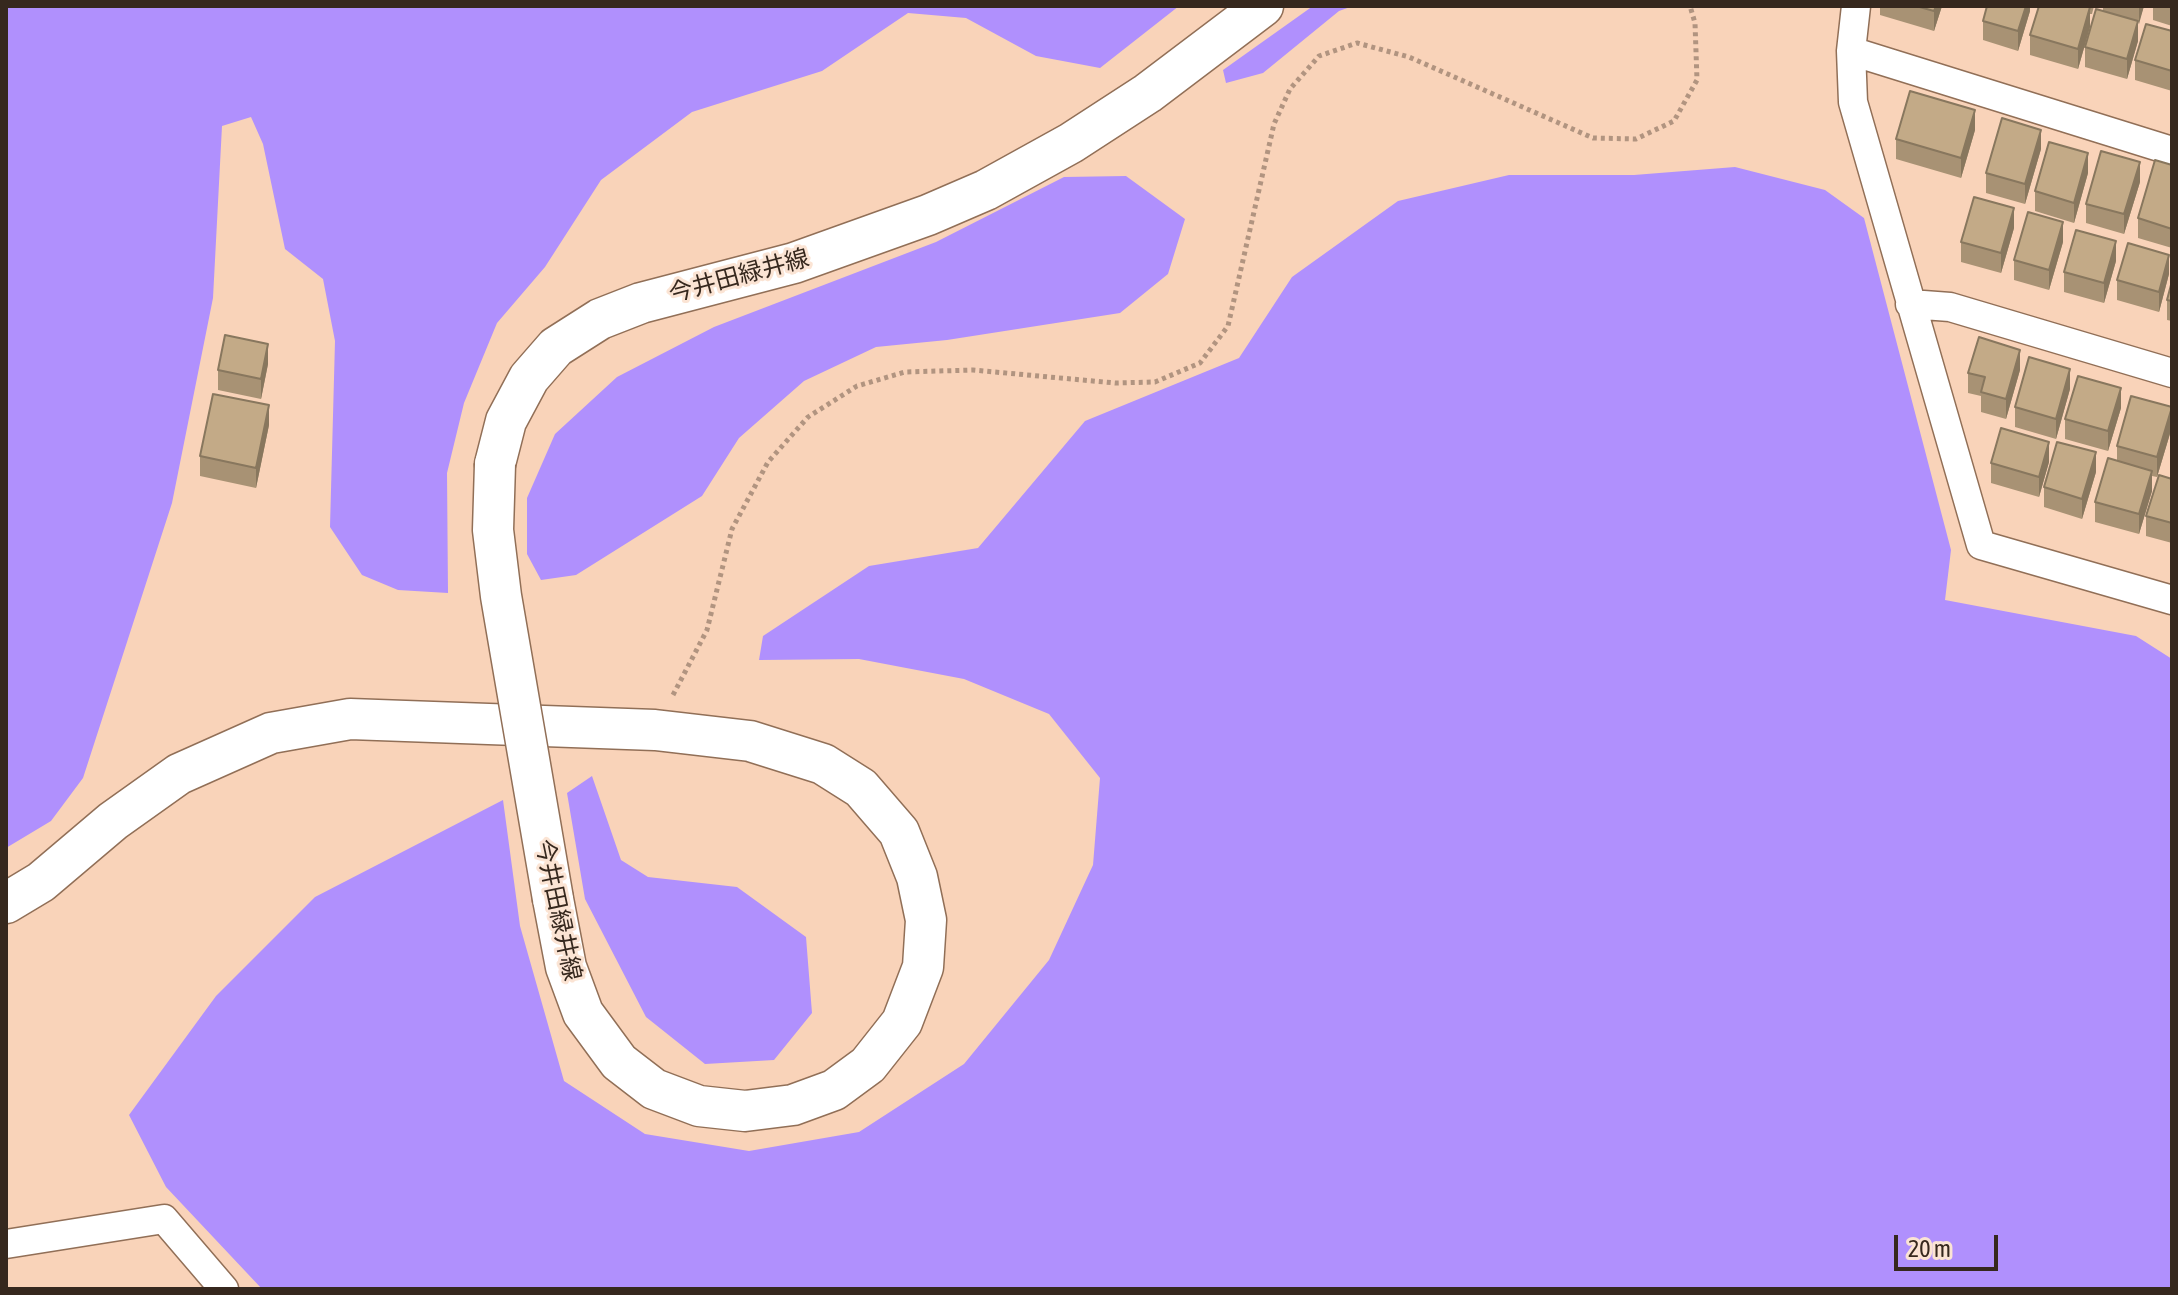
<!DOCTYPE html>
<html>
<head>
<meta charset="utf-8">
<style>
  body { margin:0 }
  #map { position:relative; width:2178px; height:1295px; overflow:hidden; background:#f9d3b9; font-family:"Asap Condensed",sans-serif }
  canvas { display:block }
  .frame { position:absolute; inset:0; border:8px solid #36281e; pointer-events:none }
  .scale { position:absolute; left:1894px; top:1235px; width:104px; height:36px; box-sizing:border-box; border:4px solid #36281e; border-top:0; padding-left:10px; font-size:24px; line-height:28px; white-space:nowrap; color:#36281e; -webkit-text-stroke:6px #fbe4d4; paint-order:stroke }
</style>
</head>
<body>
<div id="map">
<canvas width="2178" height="1295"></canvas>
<div class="frame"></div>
<div class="scale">20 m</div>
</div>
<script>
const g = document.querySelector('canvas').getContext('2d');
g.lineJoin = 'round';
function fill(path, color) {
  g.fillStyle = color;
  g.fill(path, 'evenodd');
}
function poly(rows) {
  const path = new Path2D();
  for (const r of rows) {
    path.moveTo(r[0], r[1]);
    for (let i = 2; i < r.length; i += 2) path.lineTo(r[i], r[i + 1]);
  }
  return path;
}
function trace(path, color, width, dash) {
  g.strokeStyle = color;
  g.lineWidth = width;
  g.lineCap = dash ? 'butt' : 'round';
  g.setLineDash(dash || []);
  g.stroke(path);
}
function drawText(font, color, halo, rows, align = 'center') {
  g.font = font + ' "Asap Condensed","Noto Sans JP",sans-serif';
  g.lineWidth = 6;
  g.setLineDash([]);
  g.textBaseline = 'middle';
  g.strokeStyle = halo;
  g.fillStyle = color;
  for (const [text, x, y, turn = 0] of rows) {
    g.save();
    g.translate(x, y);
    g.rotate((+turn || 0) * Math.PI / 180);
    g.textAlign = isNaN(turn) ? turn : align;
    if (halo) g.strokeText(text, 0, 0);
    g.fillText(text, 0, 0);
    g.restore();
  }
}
fill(poly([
  [6,6,1179,6,1100,68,1036,56,966,18,908,13,822,71,692,112,601,180,545,267,497,323,464,403,447,473,448,593,398,590,362,575,330,527,335,341,323,279,285,249,263,144,251,117,222,126,213,298,172,503,83,778,51,821,6,848],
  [1313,6,1353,6,1339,11,1263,73,1226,83,1223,70],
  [1735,167,1825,190,1864,218,1951,550,1945,600,2136,636,2172,659,2172,1289,262,1289,166,1187,129,1115,216,996,315,897,503,800,520,926,564,1081,645,1134,749,1151,859,1132,964,1064,1049,960,1093,865,1100,778,1049,714,964,679,859,659,759,660,763,636,869,566,978,548,1085,421,1239,358,1292,277,1398,201,1509,175,1634,175],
  [1126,176,1185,219,1168,274,1120,313,947,340,876,347,804,381,739,438,702,496,576,575,541,580,527,554,527,498,555,434,617,377,714,327,936,242,1064,177],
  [592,776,621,860,648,877,737,887,806,937,812,1013,774,1060,705,1064,646,1017,585,899,567,793]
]), '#b090fd');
const street = poly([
  [1856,6,1851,51,1853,102,1981,545,2172,600],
  [1851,51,2172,151],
  [1910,304,1950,307,2172,373],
  [6,1244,164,1219,224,1289]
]);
const secondary = poly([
  [495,464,506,421,529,378,556,347,600,319,641,303,794,263,928,215,986,190,1071,143,1148,93,1263,6],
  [6,903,41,882,113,821,179,774,271,733,350,719,655,730,750,741,823,764,861,788,899,832,917,877,926,920,923,967,902,1022,868,1065,834,1090,793,1105,745,1111,699,1106,654,1089,619,1062,583,1013,566,967,553,899]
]);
trace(street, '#916f57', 31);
trace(secondary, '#916f57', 43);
trace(poly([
  [673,695,707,630,732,529,768,462,808,417,857,386,905,372,973,370,1115,383,1155,382,1200,363,1228,326,1274,124,1290,89,1319,56,1357,43,1409,57,1593,138,1636,139,1674,121,1697,80,1695,23,1690,6]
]), '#b19480', 5, [4, 4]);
trace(street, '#fff', 28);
trace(secondary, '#fff', 40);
const secondaryBridge = poly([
  [495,464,493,530,501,596,553,899]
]);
trace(secondaryBridge, '#916f57', 43, []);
trace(secondaryBridge, '#fff', 40);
fill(poly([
  [1880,6,1942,6,1934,31,1880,15],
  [2030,6,2030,11,2018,51,1983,40,1983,21],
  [2039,6,2094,6,2092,14,2090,14,2090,27,2078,69,2030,55,2030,35],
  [2103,6,2144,6,2138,24,2138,41,2127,79,2085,67,2085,47,2103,11],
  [2153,6,2172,6,2172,26,2153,20],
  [2172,31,2172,91,2135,80,2135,60],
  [1975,130,1961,178,1896,159,1896,139],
  [2041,149,2025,204,1986,193,1986,173],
  [2172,165,2172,248,2138,238,2138,218],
  [2088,173,2074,223,2035,211,2035,191],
  [2140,182,2124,234,2086,223,2086,204],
  [2014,228,2001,273,1961,262,1961,242],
  [2063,242,2049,290,2014,280,2014,260],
  [2116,261,2104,303,2064,292,2064,272],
  [2169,274,2159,312,2117,300,2117,280],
  [2172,281,2172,321,2167,320,2167,300],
  [268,364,261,399,218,390,218,370],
  [2020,370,2006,419,1981,412,1981,396,1968,393,1968,373],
  [2070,389,2056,439,2015,427,2015,407],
  [2121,408,2108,451,2065,439,2065,419],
  [269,425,256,488,200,476,200,456],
  [2172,427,2157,477,2152,476,2152,491,2139,534,2095,522,2095,502,2117,461,2117,446],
  [2049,462,2039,497,1991,483,1991,463],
  [2096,472,2082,519,2044,507,2044,487],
  [2172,479,2172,543,2146,536,2146,516]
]), '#a89274');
fill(poly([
  [1936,6,1942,6,1934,31,1934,11],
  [2026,6,2030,6,2030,11,2018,51,2018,31],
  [2139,6,2144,6,2139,24],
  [2090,7,2090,27,2078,69,2078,49],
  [2138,21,2138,41,2127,79,2127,59],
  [1975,110,1975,130,1961,178,1961,158],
  [2041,130,2041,149,2025,204,2025,184],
  [2088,153,2088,173,2074,223,2074,203],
  [2140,162,2140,182,2124,234,2124,214],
  [2014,208,2014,228,2001,273,2001,253],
  [2063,222,2063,242,2049,290,2049,270],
  [2116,241,2116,261,2104,303,2104,283],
  [2169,255,2169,274,2159,312,2159,292],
  [268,344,268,364,261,399,261,379],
  [2020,350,2020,370,2006,419,2006,399],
  [2070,369,2070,389,2056,439,2056,419],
  [2121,388,2121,408,2108,451,2108,431],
  [269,405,269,425,256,488,256,468],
  [2172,407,2172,427,2157,477,2157,457],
  [2049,442,2049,462,2039,497,2039,477],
  [2096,452,2096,472,2082,519,2082,499],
  [2152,471,2152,491,2139,534,2139,514]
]), '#88775e');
const building = poly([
  [1916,6,1936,6,1934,11,1916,6],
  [1987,6,2026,6,2018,31,1983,21,1987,6],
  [2039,6,2090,7,2078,49,2030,35,2039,6],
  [2096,9,2138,21,2127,59,2085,47,2096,9],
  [2146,24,2172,31,2172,71,2135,60,2146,24],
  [1910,91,1975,110,1961,158,1896,139,1910,91],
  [2002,118,2041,130,2025,184,1986,173,2002,118],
  [2049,142,2088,153,2074,203,2035,191,2049,142],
  [2101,151,2140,162,2124,214,2086,204,2101,151],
  [2155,160,2172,165,2172,229,2138,218,2155,160],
  [1974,197,2014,208,2001,253,1961,242,1974,197],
  [2028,212,2063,222,2049,270,2014,260,2028,212],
  [2076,230,2116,241,2104,283,2064,272,2076,230],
  [2128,243,2169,255,2159,292,2117,280,2128,243],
  [2172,281,2172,301,2167,300,2172,281],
  [225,335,268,344,261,379,218,370,225,335],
  [1979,337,2020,350,2006,399,1981,392,1985,377,1968,373,1979,337],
  [2029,357,2070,369,2056,419,2015,407,2029,357],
  [2078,376,2121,388,2108,431,2065,419,2078,376],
  [213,394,269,405,256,468,200,456,213,394],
  [2131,396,2172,407,2157,457,2117,446,2131,396],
  [2001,428,2049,442,2039,477,1991,463,2001,428],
  [2057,442,2096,452,2082,499,2044,487,2057,442],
  [2108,458,2152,471,2139,514,2095,502,2108,458],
  [2159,475,2172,479,2172,523,2146,516,2159,475]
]);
fill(building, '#c3aa87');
trace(building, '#88775e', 2);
drawText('24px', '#36281e', '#fbe4d4', [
  ["今井田緑井線",739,276,-15],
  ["今井田緑井線",558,910,78]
]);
</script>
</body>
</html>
